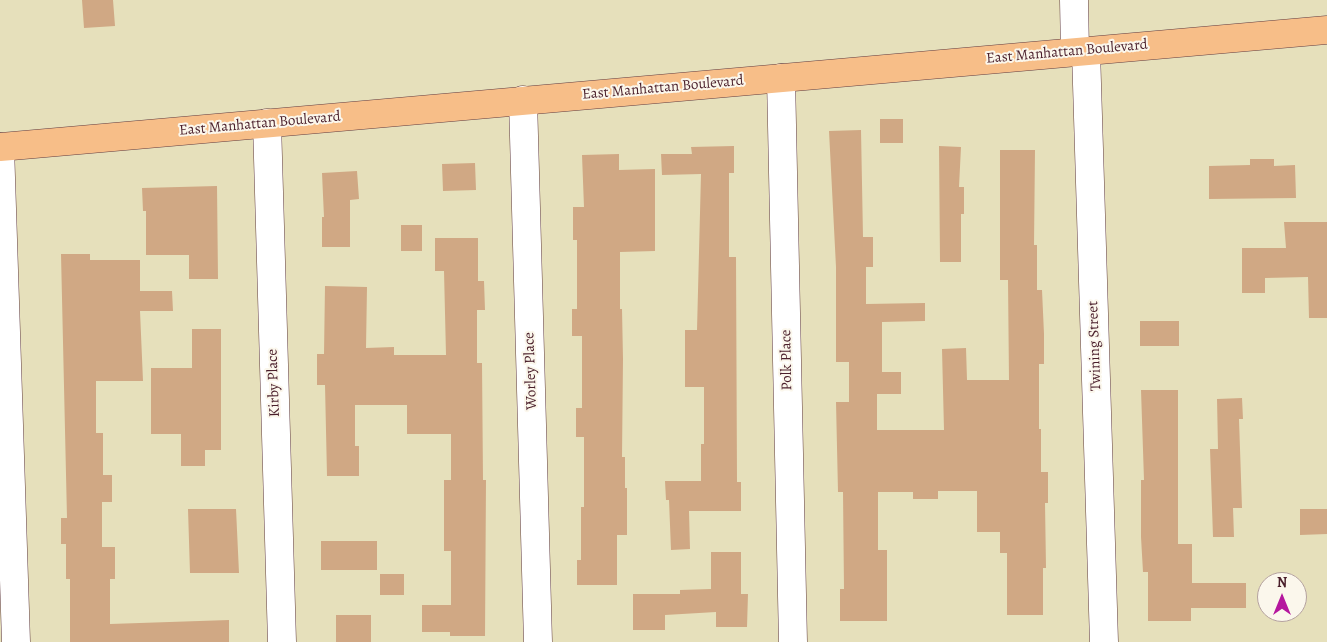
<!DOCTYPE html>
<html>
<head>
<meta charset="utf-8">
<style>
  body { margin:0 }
  #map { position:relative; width:1327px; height:642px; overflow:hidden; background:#e6e0bb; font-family:Alegreya,serif }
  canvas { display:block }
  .north { position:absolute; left:1257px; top:572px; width:50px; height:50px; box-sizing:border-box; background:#fbf7ec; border:1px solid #b4a19f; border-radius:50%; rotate:0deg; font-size:14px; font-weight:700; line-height:20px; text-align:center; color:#4a1f2b }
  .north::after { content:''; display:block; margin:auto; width:18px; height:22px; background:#b5179e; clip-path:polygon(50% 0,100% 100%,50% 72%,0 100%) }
</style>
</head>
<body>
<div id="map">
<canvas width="1327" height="642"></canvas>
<div class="north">N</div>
</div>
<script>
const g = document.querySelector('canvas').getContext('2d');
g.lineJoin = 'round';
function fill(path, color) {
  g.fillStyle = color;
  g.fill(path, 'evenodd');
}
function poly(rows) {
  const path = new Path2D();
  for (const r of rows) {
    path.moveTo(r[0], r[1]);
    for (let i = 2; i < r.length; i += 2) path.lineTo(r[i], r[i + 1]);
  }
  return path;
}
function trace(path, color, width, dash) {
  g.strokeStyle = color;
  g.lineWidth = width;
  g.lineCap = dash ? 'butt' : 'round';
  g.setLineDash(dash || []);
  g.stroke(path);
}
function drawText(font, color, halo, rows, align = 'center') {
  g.font = font + ' Alegreya,serif';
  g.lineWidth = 4;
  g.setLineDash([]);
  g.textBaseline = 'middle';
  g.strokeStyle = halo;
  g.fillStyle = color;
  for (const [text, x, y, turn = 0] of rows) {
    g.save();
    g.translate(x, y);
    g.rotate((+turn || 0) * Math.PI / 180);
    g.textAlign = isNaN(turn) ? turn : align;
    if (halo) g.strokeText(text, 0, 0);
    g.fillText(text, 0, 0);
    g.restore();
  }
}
fill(poly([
  [82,0,113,0,115,26,84,28],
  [880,119,903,119,903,143,880,143],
  [861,130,863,237,873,237,873,267,866,267,866,304,925,303,925,321,882,322,882,372,901,372,901,394,877,394,877,430,944,430,942,349,966,348,967,380,1009,380,1008,280,1000,280,1000,150,1035,150,1034,245,1037,245,1037,290,1042,290,1044,334,1044,364,1039,364,1039,429,1041,429,1041,472,1048,472,1048,503,1045,503,1046,568,1043,568,1043,615,1007,615,1007,553,1000,553,1000,532,977,532,977,491,938,491,938,499,913,499,913,492,878,492,878,550,887,550,887,621,840,621,840,589,844,589,843,492,838,492,836,402,849,402,849,362,836,362,836,267,829,131],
  [734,146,734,173,729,173,729,257,736,257,737,482,741,482,741,511,689,511,690,549,671,550,669,500,666,500,665,481,701,481,701,444,704,444,704,387,685,387,685,330,697,330,701,174,662,175,661,154,692,154,691,147],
  [939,146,961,147,959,187,964,187,964,214,961,214,961,262,940,262],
  [619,154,619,170,655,169,655,251,620,252,620,309,622,309,623,359,622,457,625,457,625,488,627,488,627,535,617,535,617,585,577,585,577,560,581,560,581,507,584,507,584,437,576,437,576,408,582,408,582,336,572,336,572,309,577,309,577,240,573,240,573,207,584,207,582,155],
  [1250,159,1274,159,1274,166,1295,165,1296,198,1209,199,1209,166,1250,165],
  [475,163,476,190,443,191,442,164],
  [357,171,359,199,350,200,350,247,322,247,322,217,324,217,322,173],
  [217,186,218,279,189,279,189,255,146,255,146,211,143,211,142,188],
  [1284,222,1327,222,1327,318,1309,318,1308,277,1265,278,1265,293,1242,293,1242,248,1286,248],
  [401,225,422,225,422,251,401,251],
  [435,238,478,238,478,281,484,281,485,310,477,310,477,363,482,363,483,480,486,480,485,636,450,636,450,632,422,632,422,605,451,605,451,551,444,551,444,480,451,480,451,434,407,434,407,405,355,405,355,446,359,446,359,476,327,476,325,385,317,385,317,354,324,354,325,286,367,287,366,348,394,347,394,355,446,355,444,271,435,271],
  [61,254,90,254,90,260,140,260,140,291,172,291,173,311,140,311,143,381,96,381,96,433,103,433,103,475,112,475,112,502,102,502,102,547,115,547,115,579,110,579,110,624,229,620,229,642,70,642,70,579,66,579,66,544,61,544,61,518,67,518],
  [1140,321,1179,321,1179,346,1140,346],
  [192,329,221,329,221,450,205,450,205,466,181,466,181,434,151,434,151,368,192,368],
  [1141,390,1178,390,1178,544,1192,544,1192,583,1246,583,1246,608,1191,608,1191,621,1148,621,1148,572,1143,572,1141,537,1141,480,1144,480],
  [1242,398,1243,419,1239,419,1242,508,1233,508,1234,537,1213,537,1210,449,1218,449,1217,399],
  [188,509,236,509,239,573,190,573],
  [1300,509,1327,509,1327,534,1300,535],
  [321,541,377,541,377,570,321,570],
  [711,552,741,552,741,594,748,594,747,627,716,627,716,612,665,615,665,630,633,630,633,594,680,594,680,590,711,589],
  [380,574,404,574,404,595,380,595],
  [336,615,371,615,371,642,336,642]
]), '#d0a884');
const minor = poly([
  [1074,0,1075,52],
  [1086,51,1104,642],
  [781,78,793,642],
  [523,100,538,642],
  [267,123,282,642],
  [0,147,16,642]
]);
const major = poly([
  [0,147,1327,30]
]);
trace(minor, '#613c41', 29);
trace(major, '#613c41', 29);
trace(minor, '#fff', 28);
trace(major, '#f7be88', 28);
drawText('15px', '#4a1f2b', '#fbf7ec', [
  ["East Manhattan Boulevard",1067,52,-5],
  ["East Manhattan Boulevard",663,88,-5],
  ["East Manhattan Boulevard",260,124,-5],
  ["Twining Street",1095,346,-92],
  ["Polk Place",787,360,-91],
  ["Worley Place",531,371,-92],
  ["Kirby Place",274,383,-92]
]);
</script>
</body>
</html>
